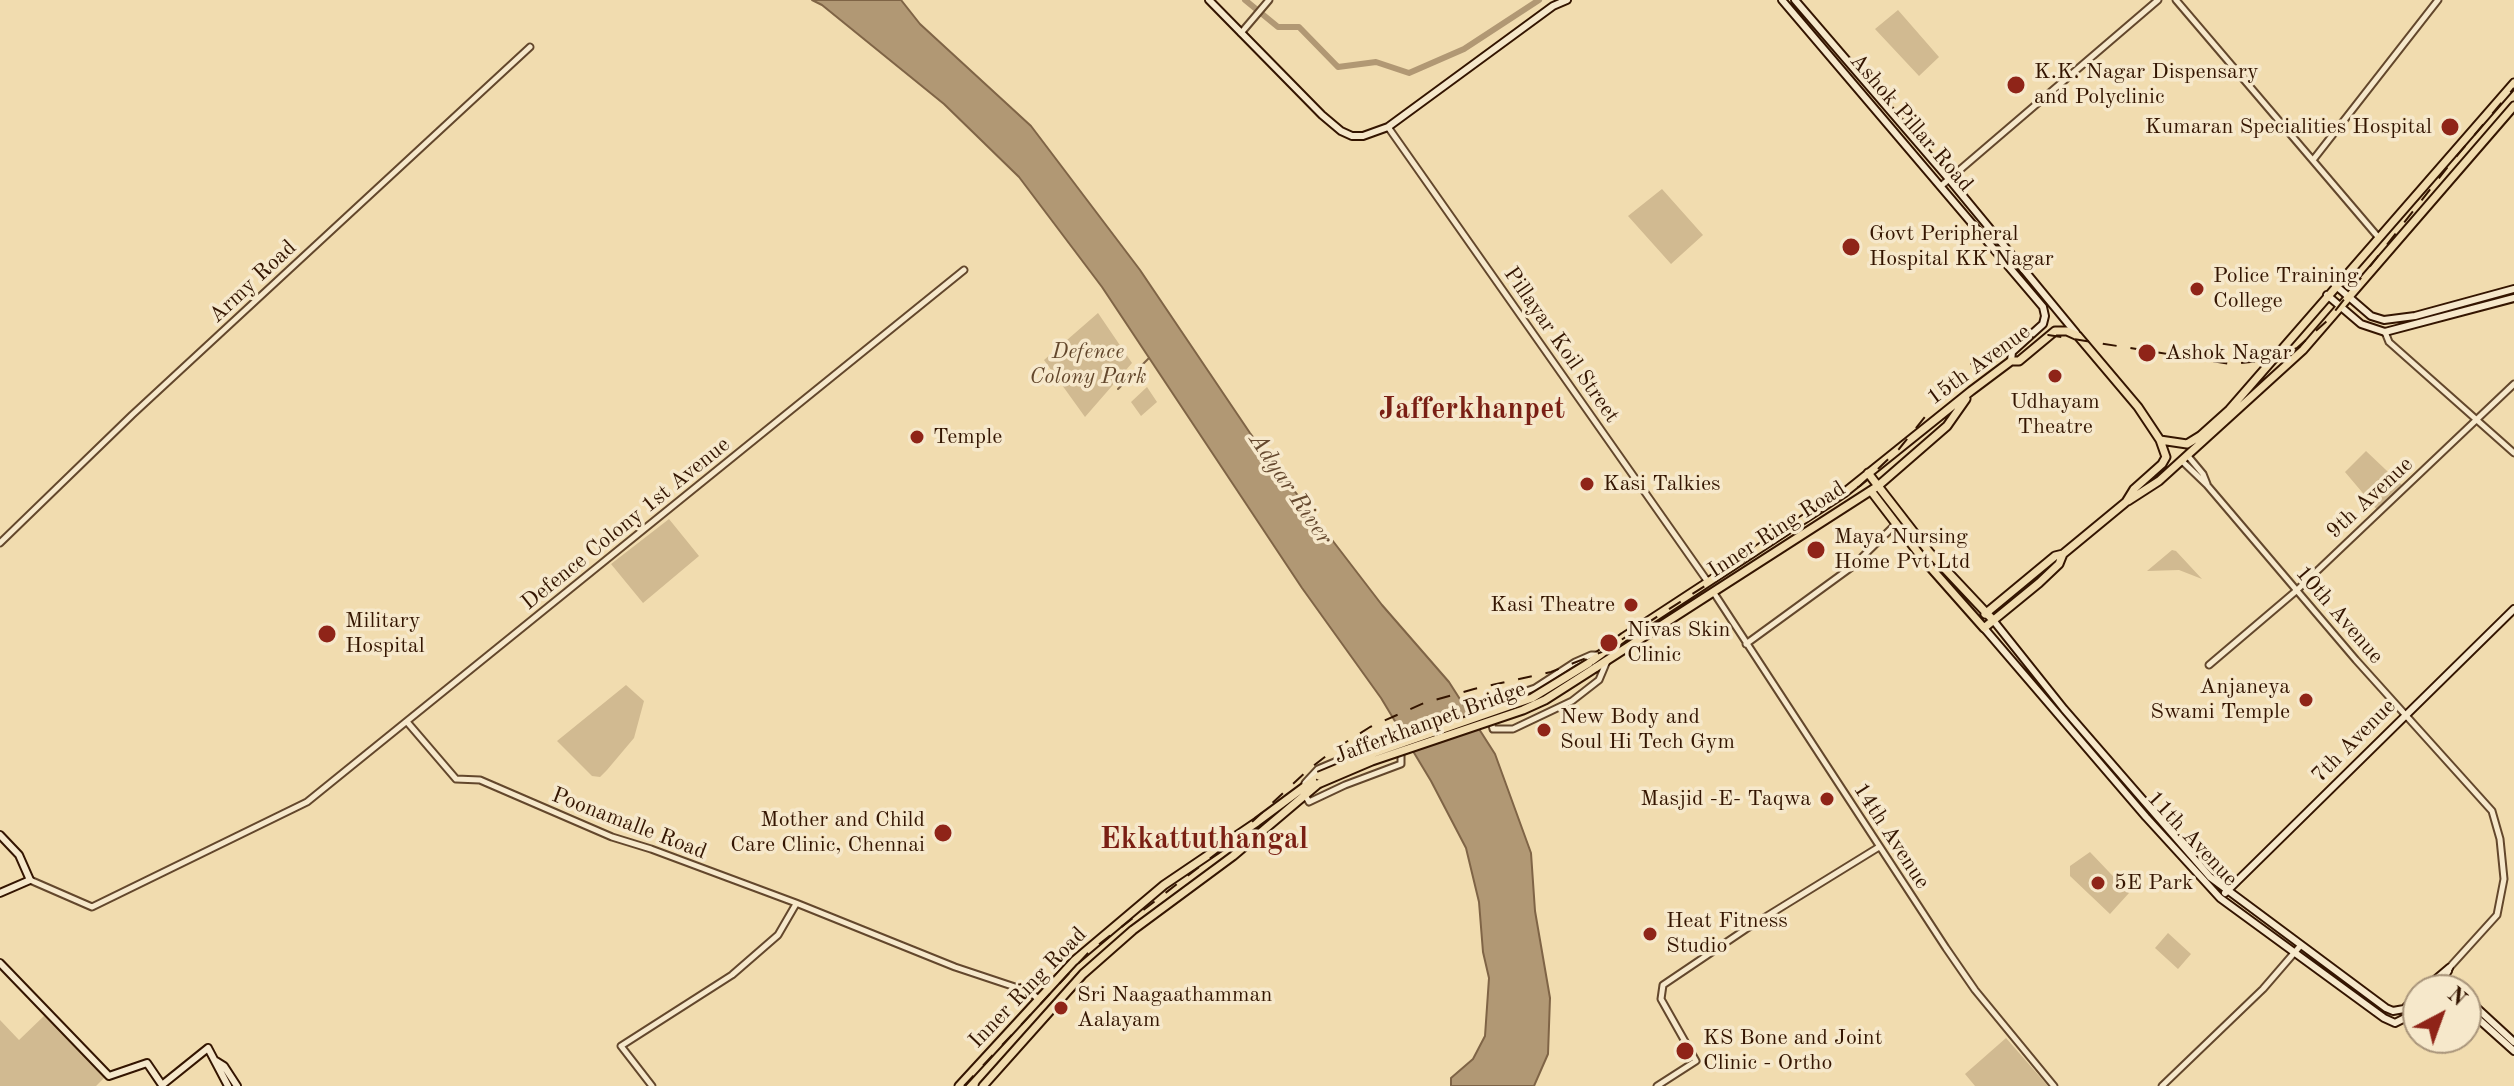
<!DOCTYPE html>
<html>
<head>
<meta charset="utf-8">
<style>
  body { margin:0 }
  #map { position:relative; width:2514px; height:1086px; overflow:hidden; background:#f1dcaf; font-family:"Old Standard TT",serif }
  canvas { display:block }
  .north { position:absolute; left:2402px; top:974px; width:80px; height:80px; box-sizing:border-box; background:#f6e8cb; border:2px solid #a8947a; border-radius:50%; rotate:41deg; font-size:22px; font-weight:700; line-height:32px; text-align:center; color:#341501 }
  .north::after { content:''; display:block; margin:auto; width:28px; height:36px; background:#8f2418; clip-path:polygon(50% 0,100% 100%,50% 72%,0 100%) }
</style>
</head>
<body>
<div id="map">
<canvas width="2514" height="1086"></canvas>
<div class="north">N</div>
</div>
<script>
const g = document.querySelector('canvas').getContext('2d');
g.lineJoin = 'round';
function fill(path, color) {
  g.fillStyle = color;
  g.fill(path, 'evenodd');
}
function poly(rows) {
  const path = new Path2D();
  for (const r of rows) {
    path.moveTo(r[0], r[1]);
    for (let i = 2; i < r.length; i += 2) path.lineTo(r[i], r[i + 1]);
  }
  return path;
}
function trace(path, color, width, dash) {
  g.strokeStyle = color;
  g.lineWidth = width;
  g.lineCap = dash ? 'butt' : 'round';
  g.setLineDash(dash || []);
  g.stroke(path);
}
function drawText(font, color, halo, rows, align = 'center') {
  g.font = font + ' "Old Standard TT",serif';
  g.lineWidth = 7;
  g.setLineDash([]);
  g.textBaseline = 'middle';
  g.strokeStyle = halo;
  g.fillStyle = color;
  for (const [text, x, y, turn = 0] of rows) {
    g.save();
    g.translate(x, y);
    g.rotate((+turn || 0) * Math.PI / 180);
    g.textAlign = isNaN(turn) ? turn : align;
    if (halo) g.strokeText(text, 0, 0);
    g.fillText(text, 0, 0);
    g.restore();
  }
}
fill(poly([
  [1898,10,1939,57,1919,76,1875,29],
  [1662,189,1703,235,1671,264,1628,216],
  [1098,313,1132,363,1085,417,1044,360],
  [1147,387,1157,402,1141,416,1131,402],
  [2366,451,2404,487,2378,511,2345,472],
  [669,519,699,556,643,603,611,564],
  [2172,550,2176,551,2202,579,2179,570,2147,571],
  [626,685,644,701,634,738,607,770,600,777,592,776,557,741],
  [2090,852,2129,893,2110,914,2070,876,2070,866],
  [2168,933,2191,954,2178,969,2155,948],
  [45,1015,105,1077,96,1086,0,1086,0,1020,19,1040],
  [2006,1038,2048,1086,1975,1086,1965,1074]
]), '#d1ba91');
const water = poly([
  [812,0,901,0,920,24,1031,126,1140,270,1250,433,1382,605,1449,682,1495,754,1531,853,1535,911,1550,998,1548,1054,1534,1086,1451,1086,1451,1078,1473,1059,1485,1036,1489,978,1483,952,1479,902,1466,848,1431,781,1381,698,1302,588,1102,287,1019,177,944,104,822,5,812,0]
]);
fill(water, '#b19874');
trace(water, '#7f6446', 2);
fill(poly([
  [1474,713,1483,728,1409,753,1400,738]
]), '#f1dcaf');
trace(poly([
  [1118,389,1149,358]
]), '#7f6446', 2);
trace(poly([
  [1245,0,1278,27,1299,27,1338,67,1376,62,1409,73,1464,49,1539,0]
]), '#b19874', 6);
const tertiary = poly([
  [2176,0,2379,238],
  [1241,33,1269,0],
  [1388,127,1708,582],
  [2313,160,2438,0],
  [1941,186,2158,0],
  [2385,332,2389,342,2514,453],
  [2188,456,2203,474,2207,484],
  [2182,461,2207,485,2356,660,2492,811,2500,839,2504,879,2497,915,2449,968],
  [0,543,132,415,530,47],
  [1714,593,1946,948,1975,990,2054,1086],
  [1746,644,1853,566,1896,524],
  [1601,655,1591,655,1575,662,1535,688,1491,703,1487,706,1493,729,1513,729,1572,701,1599,680,1607,661],
  [2209,665,2296,591,2514,384],
  [408,723,456,779,480,780,612,837,651,849,796,903,955,967,1030,992,1037,998],
  [1305,783,1318,769,1375,745,1392,739,1401,752,1401,764,1345,785,1309,802,1305,795],
  [30,880,92,907,307,802,964,270],
  [652,1086,621,1046,732,975,778,935,796,904],
  [1657,1086,1696,1061,1661,999,1663,985,1746,929,1879,847],
  [2162,1086,2263,989,2301,945]
]);
const secondary = poly([
  [1209,0,1322,115,1341,131,1352,136,1363,136,1388,127,1553,6,1567,0],
  [1782,0,2043,307,2045,316,2043,324,2012,352,2011,361],
  [1795,0,1949,179,2076,333],
  [2335,285,2371,316,2384,320,2415,316,2514,289],
  [2327,295,2361,324,2385,332,2514,298],
  [1993,620,2064,709,2210,877,2386,1008,2393,1011,2404,1009,2418,995],
  [1984,628,2146,817,2220,898,2384,1018,2395,1023,2407,1017,2418,1007],
  [0,835,19,855,30,880,0,893],
  [2225,893,2514,609],
  [0,963,109,1076,147,1063,162,1085,208,1048,228,1086],
  [2440,977,2457,990],
  [2423,990,2449,968],
  [2435,990,2448,971],
  [2466,998,2514,1042],
  [2466,1008,2514,1051],
  [216,1061,224,1066,237,1086]
]);
const primary = poly([
  [2160,440,2187,444,2200,436,2229,410,2514,83],
  [1868,473,1930,553,1993,620],
  [2128,501,2159,481,2303,350,2514,106],
  [1985,614,2055,556,2063,554],
  [1589,663,1624,637,1844,493,1971,391,2011,361,2019,361,2055,331,2067,331,2078,336,2138,407,2160,440,2166,457,2162,464,2134,489,2126,502,2063,554,2059,564,2039,583,1984,628,1923,559,1871,491],
  [1595,668,1878,486,1947,426,1966,399],
  [959,1086,1074,961,1164,885,1257,822,1319,776],
  [983,1086,1083,974,1133,930,1233,856,1318,784]
]);
trace(tertiary, '#63472c', 9);
trace(secondary, '#341501', 10);
trace(primary, '#341501', 11);
trace(tertiary, '#f6e8cb', 5);
trace(secondary, '#f6e8cb', 6);
trace(primary, '#f1dcaf', 7);
trace(poly([
  [964,1086,1089,952,1225,847,1308,770,1335,749,1370,727,1424,703,1474,689,1551,672,1604,651,1860,486,1899,449,1962,371,1989,351,2018,339,2048,335,2231,364,2268,360,2297,348,2328,320,2450,164,2514,88]
]), '#341501', 2, [14, 14]);
const primaryBridge = poly([
  [1319,776,1374,753,1532,698,1589,663],
  [1318,784,1372,761,1523,710,1545,700,1595,668]
]);
trace(primaryBridge, '#341501', 11, []);
trace(primaryBridge, '#f1dcaf', 7);
for (const [x, y, r, color] of [
  [2016,85,10,"#8f2418"],
  [2450,127,10,"#8f2418"],
  [1851,247,10,"#8f2418"],
  [2197,289,8,"#8f2418"],
  [2147,353,10,"#8f2418"],
  [2055,376,8,"#8f2418"],
  [917,437,8,"#8f2418"],
  [1587,484,8,"#8f2418"],
  [1816,550,10,"#8f2418"],
  [1631,605,8,"#8f2418"],
  [327,634,10,"#8f2418"],
  [1609,643,10,"#8f2418"],
  [2306,700,8,"#8f2418"],
  [1544,730,8,"#8f2418"],
  [1827,799,8,"#8f2418"],
  [943,833,10,"#8f2418"],
  [2098,883,8,"#8f2418"],
  [1650,934,8,"#8f2418"],
  [1061,1008,8,"#8f2418"],
  [1685,1051,10,"#8f2418"]
]) {
  const dot = new Path2D();
  dot.arc(x, y, r, 0, 2 * Math.PI);
  g.fillStyle = color;
  g.fill(dot);
  trace(dot, '#f6e8cb', 3);
}
drawText('22px', '#341501', '#f6e8cb', [
  ["K.K. Nagar Dispensary",2034,72],
  ["and Polyclinic",2034,97],
  ["Kumaran Specialities Hospital",2432,127,"right"],
  ["Govt Peripheral",1869,234],
  ["Hospital KK Nagar",1869,259],
  ["Police Training",2213,276],
  ["College",2213,301],
  ["Ashok Nagar",2165,353],
  ["Udhayam",2055,402,"center"],
  ["Theatre",2055,427,"center"],
  ["Temple",933,437],
  ["Kasi Talkies",1603,484],
  ["Maya Nursing",1834,537],
  ["Home Pvt Ltd",1834,562],
  ["Kasi Theatre",1615,605,"right"],
  ["Military",345,621],
  ["Hospital",345,646],
  ["Nivas Skin",1627,630],
  ["Clinic",1627,655],
  ["Anjaneya",2290,687,"right"],
  ["Swami Temple",2290,712,"right"],
  ["New Body and",1560,717],
  ["Soul Hi Tech Gym",1560,742],
  ["Masjid -E- Taqwa",1811,799,"right"],
  ["Mother and Child",925,820,"right"],
  ["Care Clinic, Chennai",925,845,"right"],
  ["5E Park",2114,883],
  ["Heat Fitness",1666,921],
  ["Studio",1666,946],
  ["Sri Naagaathamman",1077,995],
  ["Aalayam",1077,1020],
  ["KS Bone and Joint",1703,1038],
  ["Clinic - Ortho",1703,1063]
], 'left');
drawText('22px', '#341501', '#f6e8cb', [
  ["Ashok Pillar Road",1911,123,49],
  ["Army Road",253,282,-43],
  ["Pillayar Koil Street",1561,345,55],
  ["15th Avenue",1979,365,-36],
  ["9th Avenue",2370,498,-43],
  ["Defence Colony 1st Avenue",626,524,-39],
  ["Inner Ring Road",1777,530,-33],
  ["10th Avenue",2339,615,49],
  ["Jafferkhanpet Bridge",1430,723,-20],
  ["7th Avenue",2354,741,-45],
  ["Poonamalle Road",629,824,21],
  ["14th Avenue",1891,836,57],
  ["11th Avenue",2192,839,47],
  ["Inner Ring Road",1028,988,-46]
]);
drawText('italic 22px', '#63472c', '#f6e8cb', [
  ["Defence",1088,352],
  ["Colony Park",1088,377]
]);
drawText('italic 24px', '#66492f', '#f6e8cb', [
  ["Adyar River",1290,489,56]
]);
drawText('bold 30px', '#7a1f14', '#f6e8cb', [
  ["Jafferkhanpet",1472,410],
  ["Ekkattuthangal",1204,840]
]);
</script>
</body>
</html>
